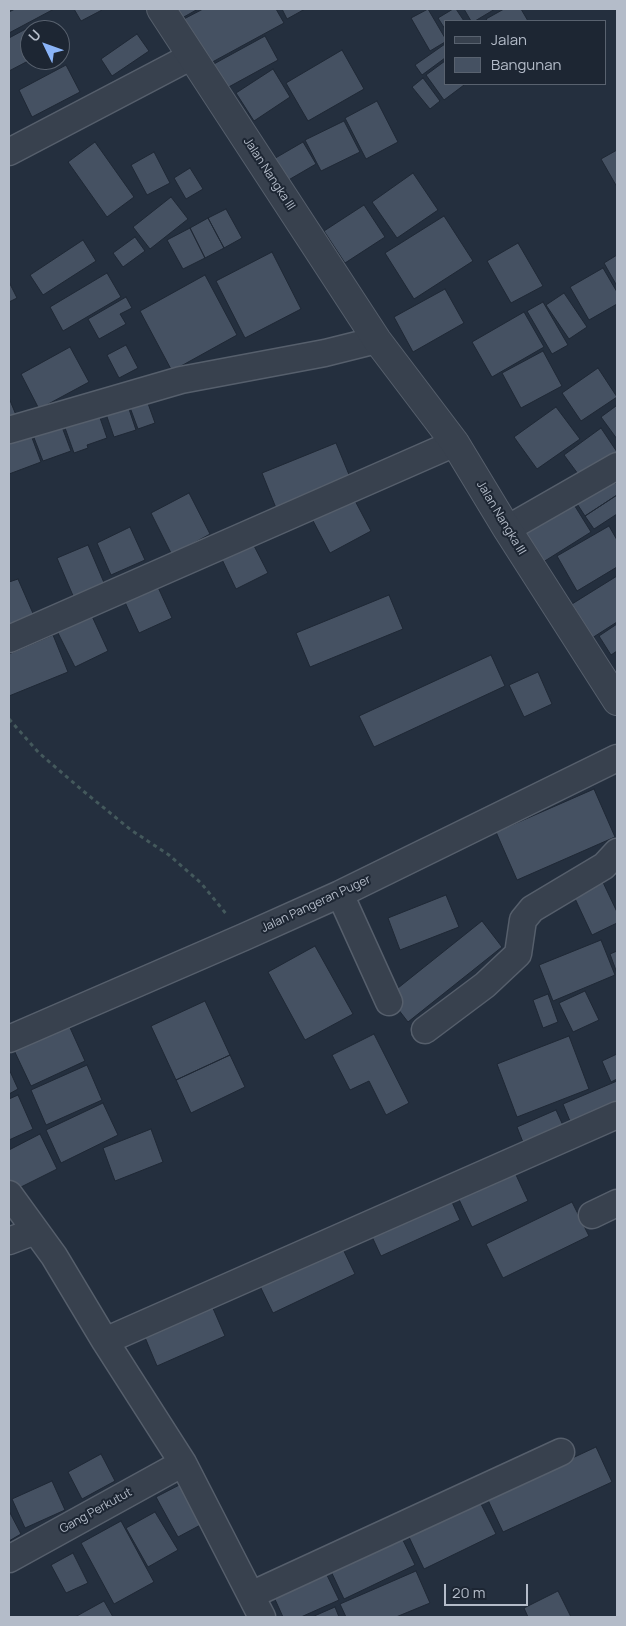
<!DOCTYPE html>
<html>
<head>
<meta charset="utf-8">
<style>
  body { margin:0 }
  #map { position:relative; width:626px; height:1626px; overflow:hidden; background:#242f3e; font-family:Manrope,sans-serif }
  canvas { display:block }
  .frame { position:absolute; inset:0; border:10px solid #b4bcc9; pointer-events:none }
  .legend { position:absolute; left:444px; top:20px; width:162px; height:65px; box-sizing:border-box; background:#1d2633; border:1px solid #59626f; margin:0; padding:6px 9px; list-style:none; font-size:15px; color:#b4bcc9 }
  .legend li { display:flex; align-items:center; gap:10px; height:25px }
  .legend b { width:25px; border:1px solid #59626f }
  .north { position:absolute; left:20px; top:20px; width:50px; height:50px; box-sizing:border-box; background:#1d2633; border:1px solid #59626f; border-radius:50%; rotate:312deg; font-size:14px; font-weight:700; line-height:20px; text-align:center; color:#b4bcc9 }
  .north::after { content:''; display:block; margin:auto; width:18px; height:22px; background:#8ab4f8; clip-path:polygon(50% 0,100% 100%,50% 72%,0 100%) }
  .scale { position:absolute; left:444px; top:1584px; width:84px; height:22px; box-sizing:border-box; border:2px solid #b4bcc9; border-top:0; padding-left:6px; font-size:15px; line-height:18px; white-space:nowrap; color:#b4bcc9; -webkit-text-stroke:4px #1d2633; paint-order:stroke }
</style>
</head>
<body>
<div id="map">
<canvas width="626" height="1626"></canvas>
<div class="frame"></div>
<ul class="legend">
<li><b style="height:6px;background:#38414e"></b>Jalan</li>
<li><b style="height:14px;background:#455162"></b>Bangunan</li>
</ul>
<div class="north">U</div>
<div class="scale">20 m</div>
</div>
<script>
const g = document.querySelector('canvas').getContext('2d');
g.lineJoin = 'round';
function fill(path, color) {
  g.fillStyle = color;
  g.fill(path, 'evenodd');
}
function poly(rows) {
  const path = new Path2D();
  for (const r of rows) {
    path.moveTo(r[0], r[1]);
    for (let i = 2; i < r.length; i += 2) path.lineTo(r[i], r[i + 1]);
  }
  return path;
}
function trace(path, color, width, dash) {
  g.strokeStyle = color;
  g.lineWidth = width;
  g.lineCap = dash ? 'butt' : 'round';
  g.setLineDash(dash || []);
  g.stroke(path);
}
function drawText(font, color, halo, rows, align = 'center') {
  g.font = font + ' Manrope,sans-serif';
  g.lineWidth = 4;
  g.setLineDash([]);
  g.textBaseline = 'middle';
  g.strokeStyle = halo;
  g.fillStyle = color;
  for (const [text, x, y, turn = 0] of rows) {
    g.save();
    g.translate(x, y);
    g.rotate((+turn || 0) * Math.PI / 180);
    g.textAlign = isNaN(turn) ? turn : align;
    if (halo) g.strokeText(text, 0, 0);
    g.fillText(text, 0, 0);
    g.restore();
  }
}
const building = poly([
  [15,9,54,9,9,33,9,12,15,9],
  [74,9,101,9,102,10,81,21,74,9],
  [168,9,198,9,175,22,168,9],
  [203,9,276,9,284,23,205,66,180,21,203,9],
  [282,9,305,9,287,19,282,9],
  [428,9,445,38,445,42,430,51,411,18,428,9],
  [453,9,456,9,464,21,445,21,445,29,438,18,453,9],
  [464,9,495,9,475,21,471,21,464,9],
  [504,9,521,9,528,21,488,21,486,19,504,9],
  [35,24,38,30,30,30,30,60,9,71,9,38,35,24],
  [137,34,149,51,112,76,101,59,137,34],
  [265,36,278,60,225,89,212,65,265,36],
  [445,44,445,58,422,75,415,65,445,44],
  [342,50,364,89,308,121,286,83,342,50],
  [445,61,445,84,463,84,464,85,444,100,426,75,445,61],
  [66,65,80,92,32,117,19,90,66,65],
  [273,69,290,97,254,121,236,93,273,69],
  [423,78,440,101,430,109,412,87,423,78],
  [377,101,398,142,366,159,345,118,377,101],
  [344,121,360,152,321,171,305,140,344,121],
  [95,142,134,197,107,217,68,162,95,142],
  [303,142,316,164,285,182,272,160,303,142],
  [617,150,617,187,601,159,617,150],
  [154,152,170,183,147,195,131,165,154,152],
  [190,168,203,189,186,199,174,178,190,168],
  [413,173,438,210,397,238,372,202,413,173],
  [171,197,188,219,150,249,133,227,171,197],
  [364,205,385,237,345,263,324,231,364,205],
  [226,209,242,238,224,248,208,218,226,209],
  [444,216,473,261,414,299,385,253,444,216],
  [208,218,224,248,205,258,190,228,208,218],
  [190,228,205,258,183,269,167,240,190,228],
  [135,237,145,251,123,267,113,253,135,237],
  [83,240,96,261,43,295,30,275,83,240],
  [518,243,543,286,511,303,487,261,518,243],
  [272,252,301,309,245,338,216,281,272,252],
  [617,255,617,286,604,263,617,255],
  [603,268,617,292,617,304,589,320,570,287,603,268],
  [107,273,121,297,63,331,50,307,107,273],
  [205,275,237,335,172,371,140,311,205,275],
  [9,282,17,298,9,302,9,282],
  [445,289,464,323,413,352,394,317,445,289],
  [564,293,587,327,569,339,546,305,564,293],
  [126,297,132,308,120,314,126,324,99,339,88,319,126,297],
  [543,302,568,345,552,354,527,311,543,302],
  [524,312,544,347,492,377,472,342,524,312],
  [126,345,138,368,119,378,107,355,126,345],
  [70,347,89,382,39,409,21,374,70,347],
  [543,351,562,386,521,408,502,373,543,351],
  [598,368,617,397,581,421,562,393,598,368],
  [145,395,155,423,138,429,128,402,145,395],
  [9,398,16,415,9,418,9,398],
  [127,403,136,430,114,437,105,411,127,403],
  [616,406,617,408,617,439,601,417,616,406],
  [556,407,580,439,537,469,514,437,556,407],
  [98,412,107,438,87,445,88,448,74,453,64,425,98,412],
  [59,419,71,451,43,461,31,430,59,419],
  [28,427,41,462,9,474,9,435,28,427],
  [601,428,617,452,581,478,564,455,601,428],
  [336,443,352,482,278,513,262,473,336,443],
  [610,475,617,485,617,495,585,516,574,499,610,475],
  [189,493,210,534,172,555,151,513,189,493],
  [352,495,371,531,330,553,311,517,352,495],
  [568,495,591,532,540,564,517,528,568,495],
  [617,495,617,514,594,529,585,516,617,495],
  [609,526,617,540,617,567,577,591,557,556,609,526],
  [130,527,145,560,111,575,97,543,130,527],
  [250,538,268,573,236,589,219,553,250,538],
  [88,545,105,585,74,598,57,558,88,545],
  [617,576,617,622,592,638,572,604,617,576],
  [18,579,35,618,9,629,9,582,18,579],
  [157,585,172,618,139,633,124,600,157,585],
  [389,595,403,629,310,667,296,633,389,595],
  [91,614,108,651,75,667,57,631,91,614],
  [617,624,617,651,611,655,599,636,617,624],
  [53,635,68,672,9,696,9,654,53,635],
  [491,655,505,686,374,747,359,716,491,655],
  [538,672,552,704,524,717,509,685,538,672],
  [594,789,615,837,517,880,496,832,594,789],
  [600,876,617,912,617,923,592,935,571,890,600,876],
  [446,895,459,927,400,950,388,918,446,895],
  [482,921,502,947,408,1022,388,996,482,921],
  [601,940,615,975,553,1001,539,965,601,940],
  [315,946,353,1014,305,1040,268,972,315,946],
  [617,951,617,973,610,954,617,951],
  [585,991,599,1020,573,1032,559,1003,585,991],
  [548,994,558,1022,543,1028,533,1000,548,994],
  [205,1001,230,1055,176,1080,151,1026,205,1001],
  [67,1021,85,1061,31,1086,12,1046,67,1021],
  [374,1034,409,1103,386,1115,369,1081,350,1090,332,1055,374,1034],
  [569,1036,589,1089,517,1117,497,1064,569,1036],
  [617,1054,617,1079,611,1082,602,1061,617,1054],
  [230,1055,245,1087,191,1113,176,1080,230,1055],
  [87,1065,102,1100,46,1125,31,1090,87,1065],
  [9,1069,18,1089,9,1094,9,1069],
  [617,1081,617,1108,572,1126,563,1104,617,1081],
  [18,1095,33,1129,9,1140,9,1099,18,1095],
  [103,1103,118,1135,61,1163,46,1130,103,1103],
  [556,1110,566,1132,526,1150,517,1127,556,1110],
  [151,1129,163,1162,115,1181,103,1148,151,1129],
  [40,1134,57,1169,11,1192,9,1188,9,1150,40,1134],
  [511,1164,528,1201,472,1227,455,1191,511,1164],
  [447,1191,460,1220,381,1256,368,1228,447,1191],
  [572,1202,589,1236,503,1278,486,1244,572,1202],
  [341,1245,355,1274,273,1313,259,1284,341,1245],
  [212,1306,225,1336,157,1366,144,1335,212,1306],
  [596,1447,612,1482,503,1532,487,1498,596,1447],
  [101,1454,115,1481,82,1499,68,1472,101,1454],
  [52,1481,65,1510,25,1528,12,1499,52,1481],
  [187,1481,208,1521,178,1537,156,1497,187,1481],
  [480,1502,496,1534,424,1569,409,1537,480,1502],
  [9,1511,21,1534,9,1541,9,1511],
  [155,1512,178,1550,148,1567,126,1528,155,1512],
  [121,1521,154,1582,114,1604,81,1543,121,1521],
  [399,1532,415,1565,344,1599,329,1567,399,1532],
  [73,1553,88,1583,66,1593,51,1565,73,1553],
  [325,1571,339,1600,301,1617,283,1617,273,1595,325,1571],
  [416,1571,430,1603,396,1617,346,1617,340,1604,416,1571],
  [558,1591,571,1617,528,1617,524,1608,558,1591],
  [104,1601,113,1617,75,1617,104,1601],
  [335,1607,339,1617,312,1617,335,1607]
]);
fill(building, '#455162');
trace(building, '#1f2835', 1);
const minor = poly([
  [9,152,192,56],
  [9,430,181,380,325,353,377,340],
  [507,529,617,466],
  [9,639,455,443],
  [340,894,389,1002],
  [425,1030,485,985,518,954,523,920,532,909,604,866,617,852],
  [9,1039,244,937,340,894,617,758],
  [9,1194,54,1256,105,1341,183,1463,262,1617],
  [592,1215,617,1203],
  [9,1241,35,1231],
  [105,1341,617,1115],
  [9,1559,183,1463],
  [251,1595,561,1452]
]);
const tertiary = poly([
  [161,9,377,340,455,443,507,529,617,701]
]);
trace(minor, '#565f6c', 29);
trace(tertiary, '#565f6c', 30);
trace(poly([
  [9,719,39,753,82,790,131,830,169,855,201,883,227,915]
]), '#44595c', 3, [4, 4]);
trace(minor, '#38414e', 26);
trace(tertiary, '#38414e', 28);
drawText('12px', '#b4bcc9', '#1d2633', [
  ["Jalan Nangka III",269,174,57],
  ["Jalan Nangka III",501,518,59],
  ["Jalan Pangeran Puger",316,904,-25],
  ["Gang Perkutut",96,1511,-29]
]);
</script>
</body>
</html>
